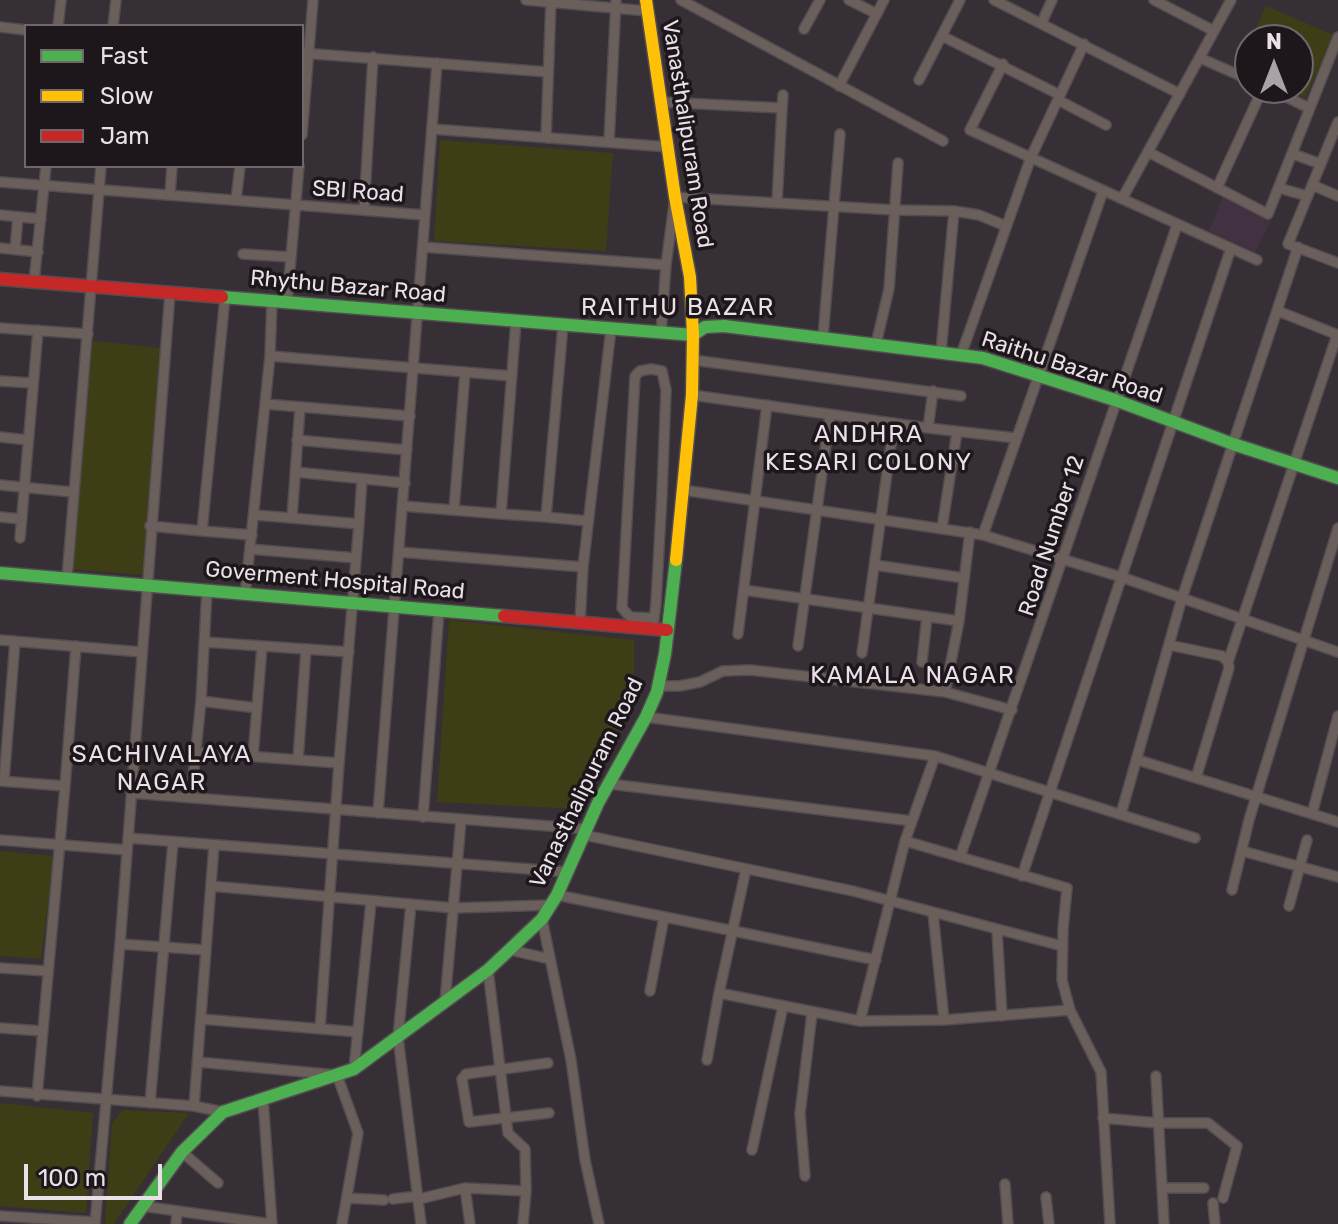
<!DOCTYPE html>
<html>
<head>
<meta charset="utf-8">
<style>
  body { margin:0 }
  #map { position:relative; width:1338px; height:1224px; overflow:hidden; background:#362f35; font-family:Rubik,sans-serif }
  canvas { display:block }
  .legend { position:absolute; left:24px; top:24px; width:280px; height:144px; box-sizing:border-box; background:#1d171c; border:2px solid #6f676e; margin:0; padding:10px 14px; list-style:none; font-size:24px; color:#e9e0e8 }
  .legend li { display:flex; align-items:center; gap:16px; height:40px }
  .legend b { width:40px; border:2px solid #6f676e }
  .north { position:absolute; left:1234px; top:24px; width:80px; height:80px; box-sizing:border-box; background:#1d171c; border:2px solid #6f676e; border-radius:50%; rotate:0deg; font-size:22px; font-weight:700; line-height:32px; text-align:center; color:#e9e0e8 }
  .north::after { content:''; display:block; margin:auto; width:28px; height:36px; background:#aaa2a9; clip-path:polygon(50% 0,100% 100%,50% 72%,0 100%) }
  .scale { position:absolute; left:24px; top:1164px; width:138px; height:36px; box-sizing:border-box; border:4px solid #e9e0e8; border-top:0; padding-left:10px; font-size:24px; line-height:28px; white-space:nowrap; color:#e9e0e8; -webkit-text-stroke:6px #1d171c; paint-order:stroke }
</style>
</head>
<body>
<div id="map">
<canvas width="1338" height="1224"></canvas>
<ul class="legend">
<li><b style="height:10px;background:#4caf50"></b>Fast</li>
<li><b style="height:10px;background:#ffc107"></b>Slow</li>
<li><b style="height:10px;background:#c62828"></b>Jam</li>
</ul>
<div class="north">N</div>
<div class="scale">100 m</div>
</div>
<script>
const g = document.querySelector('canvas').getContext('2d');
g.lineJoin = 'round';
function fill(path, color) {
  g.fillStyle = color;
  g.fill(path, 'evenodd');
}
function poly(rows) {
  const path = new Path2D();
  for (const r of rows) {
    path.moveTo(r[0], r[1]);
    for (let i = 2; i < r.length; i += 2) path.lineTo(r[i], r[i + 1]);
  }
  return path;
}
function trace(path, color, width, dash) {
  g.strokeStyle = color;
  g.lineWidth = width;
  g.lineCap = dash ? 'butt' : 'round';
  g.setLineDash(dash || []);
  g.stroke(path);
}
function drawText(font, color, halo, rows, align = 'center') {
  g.font = font + ' Rubik,sans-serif';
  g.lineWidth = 7;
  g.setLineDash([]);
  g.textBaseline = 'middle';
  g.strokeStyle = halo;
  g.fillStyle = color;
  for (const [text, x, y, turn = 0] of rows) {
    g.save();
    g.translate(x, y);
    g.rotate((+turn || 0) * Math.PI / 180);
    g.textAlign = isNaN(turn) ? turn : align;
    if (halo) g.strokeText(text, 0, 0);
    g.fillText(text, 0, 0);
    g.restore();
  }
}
fill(poly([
  [1223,195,1273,217,1255,252,1209,231]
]), '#423241');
fill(poly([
  [1266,6,1334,35,1305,98,1284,88,1298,88,1298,40,1250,40],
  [440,140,613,153,606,251,434,241],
  [93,341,162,348,144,575,71,569],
  [449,620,634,640,634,704,577,809,437,802],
  [0,851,54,856,41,959,0,956],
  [0,1103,93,1113,86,1213,0,1206],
  [123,1110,189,1113,114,1224,105,1224,112,1123]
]), '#3d3e15');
const street = poly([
  [526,0,647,11],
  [681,0,943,141],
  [849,0,877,14],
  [994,0,1180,94],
  [1154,0,1214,31],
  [1042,22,1052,0],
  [58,26,61,0],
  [113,26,116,0],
  [0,27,26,30],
  [804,29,820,0],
  [942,36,1060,95],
  [302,53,548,72],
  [1200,58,1250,80],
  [1003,64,970,130,1257,260],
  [919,80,960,0],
  [839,86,884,0],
  [1268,88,1309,108],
  [1058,100,1106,125],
  [661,102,782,108,777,202],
  [782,108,783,95],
  [1338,122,1288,244,1338,263],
  [432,129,669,147],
  [302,135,313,0],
  [546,138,551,0],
  [609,142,616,0],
  [1148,152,1268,214,1338,37],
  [1293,154,1321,164],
  [0,182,425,215],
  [1312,185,1338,196],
  [1217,188,1263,88],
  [1279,188,1307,196],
  [170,195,172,166],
  [1122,199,1231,0],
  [236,200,240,166],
  [364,210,373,57],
  [0,215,41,219],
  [423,247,666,265],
  [0,248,38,252],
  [15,249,18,217],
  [243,254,291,257],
  [34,282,46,166],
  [225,297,202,531,252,535],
  [287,303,299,166],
  [1278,311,1338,335],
  [563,325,546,517,588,521],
  [0,328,88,334],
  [661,333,666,265,675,197,895,210,954,211,979,215,1006,226],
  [823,337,840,134],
  [876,344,889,289,898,163],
  [941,352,954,211],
  [961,355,1031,157,1084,44],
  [270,356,512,376],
  [693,360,961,396],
  [0,381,32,383],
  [692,395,928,428,1016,438],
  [265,404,410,416],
  [928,428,933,391],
  [0,437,28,440],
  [297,440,407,450],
  [295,472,405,483],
  [0,485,72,492],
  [683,490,983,535,1121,577,1338,652],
  [403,506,501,514,516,321],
  [454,510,465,372],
  [501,514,546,517],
  [255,515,292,518,300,408],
  [0,517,22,519],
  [359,524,362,479],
  [150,526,202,531],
  [942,528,957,432],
  [983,535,1103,191],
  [20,538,38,330],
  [250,549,356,558],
  [399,552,583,567],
  [875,565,964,578],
  [67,578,101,166],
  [744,590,959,621],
  [245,595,270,356,272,301],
  [580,622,583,567,611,329],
  [653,628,656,603,662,494,666,390,662,371,651,369,640,371,635,376,622,608,630,617,654,618],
  [738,634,767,405],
  [0,640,141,652],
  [204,642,349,652],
  [1169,645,1222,656,1228,662,1229,668,1196,778],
  [798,646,830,415],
  [862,653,894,423],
  [922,662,927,616],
  [1228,662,1337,335],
  [659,686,679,686,700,682,723,671,750,670,945,692,1012,710],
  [945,692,959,621,970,532],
  [201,701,257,708],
  [646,717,935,756,1195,838],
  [194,752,339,763,359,524,292,518],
  [253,757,262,646],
  [298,760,306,649],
  [1138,760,1338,822],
  [0,781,65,786,76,646],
  [4,781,15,641],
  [610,784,912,821],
  [131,793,587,829],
  [191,797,201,701,207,590],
  [378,813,437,63],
  [1121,814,1182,598,1298,247],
  [1312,814,1338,716],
  [423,817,439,611],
  [584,835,853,891,1062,946],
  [128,838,568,872],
  [0,840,127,850],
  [905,841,1067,888,1063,929,1062,980,1070,1010,1101,1072,1110,1224],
  [1242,851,1338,877],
  [960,857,1177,225],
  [1022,876,1231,248],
  [211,886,454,908,551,905],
  [1232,890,1249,820,1338,528],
  [557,895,876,960],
  [411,904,398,1037,421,1224],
  [1289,906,1307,840],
  [933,913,944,1020],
  [542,919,571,1060,585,1160,599,1224],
  [997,931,1002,1016],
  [120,944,206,950],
  [510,950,550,959],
  [0,968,48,971],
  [488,970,508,1133,525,1149,526,1191,523,1224],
  [650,991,664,917],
  [719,993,860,1021,944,1020,1070,1010],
  [445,1002,461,820],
  [201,1019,358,1032],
  [860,1021,905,841,935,756],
  [0,1028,43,1031],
  [320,1029,339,763],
  [707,1060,719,993,746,869],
  [198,1062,337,1075,358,1133,342,1224],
  [548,1063,466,1074,462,1079,469,1122,549,1113],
  [354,1069,371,902],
  [1156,1076,1164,1224],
  [0,1091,194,1106,223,1112],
  [37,1096,65,786],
  [263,1099,272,1224],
  [150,1103,173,842],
  [194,1106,214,845],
  [1103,1118,1158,1123,1208,1123,1237,1146,1223,1198],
  [752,1150,783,1006],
  [182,1152,218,1183],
  [805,1176,800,1114,812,1013],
  [1005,1184,1008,1224],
  [465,1188,470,1224],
  [1162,1188,1204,1188],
  [1046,1197,1049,1224],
  [347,1198,384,1200],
  [393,1199,418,1196],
  [419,1199,465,1188,526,1191],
  [1213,1203,1215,1224],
  [142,1206,271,1224],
  [0,1216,95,1222],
  [95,1224,120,944,170,293],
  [176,1224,177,1211]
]);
const fast = poly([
  [222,297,693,335],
  [693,335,705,327,724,326,983,358,1115,400,1233,444,1338,478],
  [0,573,504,616],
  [130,1224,182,1152,223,1112,354,1069,488,970,542,919,557,895,598,803,646,717,657,692,665,654,676,560]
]);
const slow = poly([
  [646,0,675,197,690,277,693,335,692,395,676,560]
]);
const jam = poly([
  [0,279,222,297],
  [504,616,667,630]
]);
trace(street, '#524c51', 12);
trace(fast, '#524c51', 15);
trace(slow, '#524c51', 15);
trace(jam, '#524c51', 15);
trace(street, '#6a5f5a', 9);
trace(fast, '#4caf50', 12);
trace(slow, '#ffc107', 12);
trace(jam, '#c62828', 12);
drawText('22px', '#e9e0e8', '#1d171c', [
  ["Vanasthalipuram Road",687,134,81],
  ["SBI Road",358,192,4],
  ["Rhythu Bazar Road",348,287,5],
  ["Raithu Bazar Road",1072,368,18],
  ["Road Number 12",1052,536,-72],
  ["Goverment Hospital Road",335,581,5],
  ["Vanasthalipuram Road",587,783,-64]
]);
g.letterSpacing = '2px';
drawText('24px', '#e9e0e8', '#1d171c', [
  ["RAITHU BAZAR",678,308],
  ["ANDHRA",869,435],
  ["KESARI COLONY",869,463],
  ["KAMALA NAGAR",913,676],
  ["SACHIVALAYA",162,755],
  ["NAGAR",162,783]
]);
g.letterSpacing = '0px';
</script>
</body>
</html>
